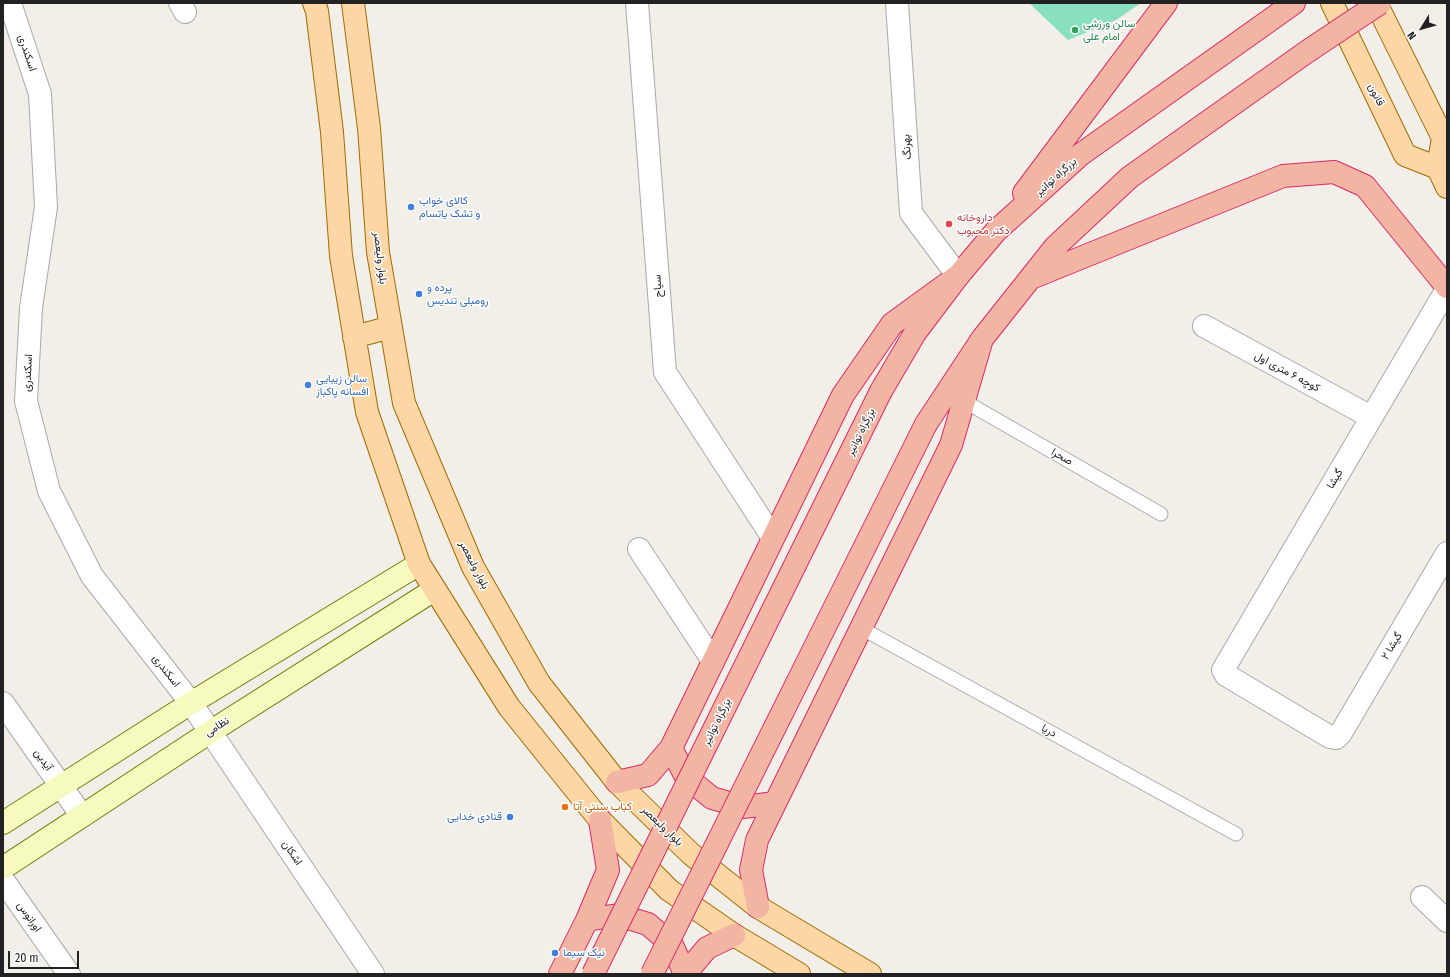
<!DOCTYPE html>
<html>
<head>
<meta charset="utf-8">
<style>
  body { margin:0 }
  #map { position:relative; width:1450px; height:977px; overflow:hidden; background:#f2efe9; font-family:"Fira Sans Condensed",sans-serif }
  canvas { display:block }
  .frame { position:absolute; inset:0; border:4px solid #222; pointer-events:none }
  .north { position:absolute; left:1402px; top:8px; width:40px; height:40px; -webkit-text-stroke:3px #fff; paint-order:stroke; rotate:233deg; font-size:11px; font-weight:700; line-height:16px; text-align:center; color:#222 }
  .north::after { content:''; display:block; margin:auto; width:14px; height:18px; background:#222; clip-path:polygon(50% 0,100% 100%,50% 72%,0 100%) }
  .scale { position:absolute; left:8px; top:951px; width:71px; height:18px; box-sizing:border-box; border:2px solid #222; border-top:0; padding-left:5px; font-size:12px; line-height:14px; white-space:nowrap; color:#222; -webkit-text-stroke:3px #fff; paint-order:stroke }
</style>
</head>
<body>
<div id="map">
<canvas width="1450" height="977"></canvas>
<div class="frame"></div>
<div class="north">N</div>
<div class="scale">20 m</div>
</div>
<script>
const g = document.querySelector('canvas').getContext('2d');
g.lineJoin = 'round';
function fill(path, color) {
  g.fillStyle = color;
  g.fill(path, 'evenodd');
}
function poly(rows) {
  const path = new Path2D();
  for (const r of rows) {
    path.moveTo(r[0], r[1]);
    for (let i = 2; i < r.length; i += 2) path.lineTo(r[i], r[i + 1]);
  }
  return path;
}
function trace(path, color, width, dash) {
  g.strokeStyle = color;
  g.lineWidth = width;
  g.lineCap = dash ? 'butt' : 'round';
  g.setLineDash(dash || []);
  g.stroke(path);
}
function drawText(font, color, halo, rows, align = 'center') {
  g.font = font + ' "Fira Sans Condensed",Vazirmatn,sans-serif';
  g.lineWidth = 3;
  g.setLineDash([]);
  g.textBaseline = 'middle';
  g.strokeStyle = halo;
  g.fillStyle = color;
  for (const [text, x, y, turn = 0] of rows) {
    g.save();
    g.translate(x, y);
    g.rotate((+turn || 0) * Math.PI / 180);
    g.textAlign = isNaN(turn) ? turn : align;
    if (halo) g.strokeText(text, 0, 0);
    g.fillText(text, 0, 0);
    g.restore();
  }
}
fill(poly([
  [1029,3,1141,3,1116,20,1068,40]
]), '#88e0be');
const service = poly([
  [964,401,1161,514],
  [861,628,1236,834]
]);
const minor = poly([
  [10,3,40,94,46,207,31,308,26,401,49,491,92,576,191,703,373,974],
  [180,3,185,12],
  [637,3,665,372,773,538],
  [897,3,911,213,958,276],
  [1447,289,1223,670,1226,675,1330,737,1336,738,1341,733,1447,553],
  [1204,326,1371,417],
  [639,549,713,661],
  [3,703,82,816],
  [3,880,69,974],
  [1422,897,1447,921]
]);
const secondary = poly([
  [3,823,191,703,419,564],
  [3,868,210,732,434,590]
]);
const primary = poly([
  [314,3,317,11,332,132,341,256,367,412,419,564,509,707,600,820,669,890,734,935,799,974],
  [353,3,369,128,378,252,404,403,473,567,539,683,617,782,691,854,758,907,870,974],
  [1332,3,1405,155,1438,168],
  [1376,3,1443,138,1438,168,1447,187],
  [354,337,391,327]
]);
const trunk = poly([
  [1024,193,1166,3],
  [1031,278,1283,176,1334,172,1365,186,1447,287],
  [881,391,915,333,958,276,996,231,1080,155,1294,3],
  [926,424,982,339,1055,247,1130,177,1308,51],
  [671,748,686,777,712,798,743,807,775,803],
  [617,782,648,775,671,748,843,395,892,324,958,276],
  [758,907,751,870,757,840,951,445,982,339],
  [587,920,618,915,648,924,672,945,685,974,707,948,734,935],
  [560,974,587,920,608,870,600,820]
]);
trace(service, '#a9a9a9', 15);
trace(minor, '#a9a9a9', 24);
trace(secondary, '#707d05', 24);
trace(primary, '#a06b00', 24);
trace(trunk, '#dc2a67', 24);
trace(service, '#fff', 13);
trace(minor, '#fff', 22);
trace(secondary, '#f7fabf', 22);
trace(primary, '#fcd6a4', 22);
trace(trunk, '#f2b4a3', 22);
const trunkBridge = poly([
  [1308,51,1380,3],
  [593,974,881,391],
  [652,974,926,424]
]);
trace(trunkBridge, '#dc2a67', 24, []);
trace(trunkBridge, '#f2b4a3', 22);
for (const [x, y, r, color] of [
  [1075,30,4,"#2e9e5b"],
  [411,207,4,"#3f7fe0"],
  [949,224,4,"#e0444e"],
  [419,294,4,"#3f7fe0"],
  [308,385,4,"#3f7fe0"],
  [565,807,4,"#e8710a"],
  [510,817,4,"#3f7fe0"],
  [555,953,4,"#3f7fe0"]
]) {
  const dot = new Path2D();
  dot.arc(x, y, r, 0, 2 * Math.PI);
  g.fillStyle = color;
  g.fill(dot);
  trace(dot, '#fff', 1.5);
}
drawText('11px', '#27864d', '#fff', [
  ["سالن ورزشی",1083,24],
  ["امام علی",1083,37]
], 'left');
drawText('11px', '#222', '#fff', [
  ["اسکندری",27,53,72],
  ["قانون",1376,95,64],
  ["بهرنگ",907,147,-94],
  ["بزرگراه توانیر",1056,177,-42],
  ["بلوار ولیعصر",380,258,83],
  ["سیاح",658,286,-94],
  ["کوچه ۶ متری اول",1287,372,28],
  ["اسکندری",28,373,-87],
  ["بزرگراه توانیر",861,432,-64],
  ["صحرا",1062,457,30],
  ["گیشا",1335,479,-59],
  ["بلوار ولیعصر",474,565,63],
  ["گیشا ۲",1392,646,-59],
  ["اسکندری",166,671,52],
  ["بزرگراه توانیر",717,722,-64],
  ["نظامی",217,727,-33],
  ["دریا",1049,731,29],
  ["آیدین",43,760,55],
  ["بلوار ولیعصر",662,826,44],
  ["اشکان",292,853,56],
  ["اورانوس",29,917,55]
]);
drawText('11px', '#366cbe', '#fff', [
  ["کالای خواب",419,201],
  ["و تشک یاتسام",419,214],
  ["پرده و",427,288],
  ["رومبلی تندیس",427,301],
  ["سالن زیبایی",316,379],
  ["افسانه پاکباز",316,392],
  ["قنادی خدایی",502,817,"right"],
  ["نیک سیما",563,953]
], 'left');
drawText('11px', '#be3a42', '#fff', [
  ["داروخانه",957,218],
  ["دکتر محبوب",957,231]
], 'left');
drawText('11px', '#c56008', '#fff', [
  ["کباب سنتی آتا",573,807]
], 'left');
</script>
</body>
</html>
